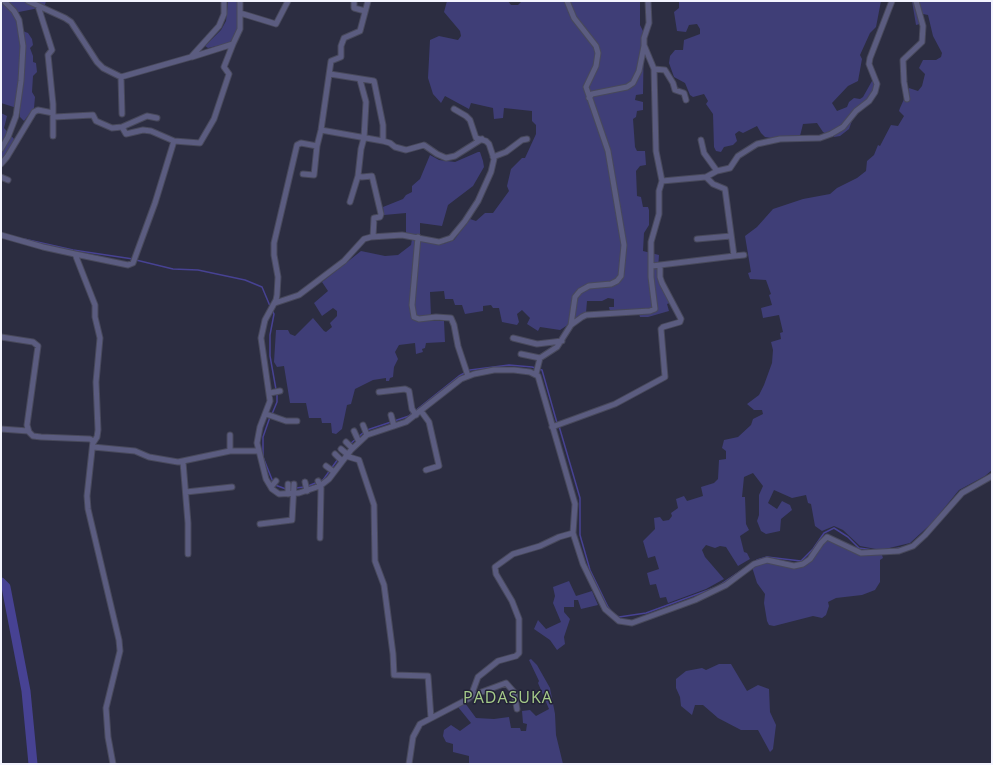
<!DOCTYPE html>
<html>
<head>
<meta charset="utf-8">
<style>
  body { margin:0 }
  #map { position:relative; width:993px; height:765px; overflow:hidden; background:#2c2d41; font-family:"Open Sans",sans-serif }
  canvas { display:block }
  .frame { position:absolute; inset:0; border:2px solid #f3f4fe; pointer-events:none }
</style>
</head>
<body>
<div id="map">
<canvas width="993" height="765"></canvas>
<div class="frame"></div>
</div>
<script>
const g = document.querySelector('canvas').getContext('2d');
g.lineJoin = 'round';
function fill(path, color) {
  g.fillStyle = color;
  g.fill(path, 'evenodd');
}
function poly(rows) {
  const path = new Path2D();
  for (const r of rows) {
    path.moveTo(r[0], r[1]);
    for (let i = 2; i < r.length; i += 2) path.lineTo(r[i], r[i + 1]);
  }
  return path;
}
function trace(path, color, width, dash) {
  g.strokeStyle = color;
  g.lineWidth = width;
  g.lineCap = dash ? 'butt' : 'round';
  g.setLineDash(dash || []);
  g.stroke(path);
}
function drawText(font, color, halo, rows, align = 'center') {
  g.font = font + ' "Open Sans",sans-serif';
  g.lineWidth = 3;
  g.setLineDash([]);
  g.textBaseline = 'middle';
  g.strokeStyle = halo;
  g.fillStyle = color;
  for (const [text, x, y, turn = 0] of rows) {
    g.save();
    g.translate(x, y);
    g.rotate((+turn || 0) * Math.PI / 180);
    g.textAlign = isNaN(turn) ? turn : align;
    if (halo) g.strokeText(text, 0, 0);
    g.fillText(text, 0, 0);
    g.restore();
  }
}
fill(poly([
  [1,1,46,1,45,5,34,9,14,13,20,30,28,33,32,39,33,45,30,48,33,56,33,62,36,63,37,72,33,76,32,92,35,97,34,108,24,121,20,117,20,109,1,103],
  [228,1,239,1,238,30,230,43,208,48,205,46,221,30,226,21],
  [447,1,508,1,511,5,518,5,522,1,640,1,640,25,644,33,643,94,636,95,635,100,643,102,643,110,637,111,636,117,633,119,635,147,637,151,645,151,646,165,640,166,636,171,637,196,641,197,643,207,648,207,649,210,649,225,644,233,643,251,659,255,658,269,661,287,670,303,667,304,669,311,648,317,640,317,639,314,611,316,609,307,614,307,614,299,608,298,602,301,587,301,586,313,560,330,540,327,538,331,527,324,530,318,522,310,517,314,519,322,517,325,502,322,499,308,493,308,491,305,483,306,483,311,465,314,462,305,455,305,453,299,445,299,444,291,430,292,431,316,427,315,427,321,444,321,445,342,426,343,425,348,422,349,423,352,416,354,415,343,399,345,395,352,398,359,394,367,393,377,390,378,389,381,386,381,386,378,373,380,355,389,351,404,347,405,342,429,336,434,332,433,331,423,322,423,321,418,309,418,306,403,290,403,284,366,277,367,274,362,276,330,288,330,290,334,295,336,313,318,324,331,326,332,332,327,330,323,337,316,337,311,333,308,322,316,314,303,328,291,322,282,361,251,385,256,398,255,411,245,412,239,429,243,437,240,443,244,454,240,470,219,476,221,485,213,493,213,509,191,507,186,511,169,522,158,525,158,536,134,536,125,532,121,532,111,504,108,503,118,494,119,493,108,471,103,469,109,445,96,441,103,433,94,428,78,430,40,439,36,458,40,461,36,460,31,444,12],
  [679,1,881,1,876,27,870,33,860,55,862,59,858,81,848,86,832,103,837,111,847,107,849,102,854,98,860,99,863,97,872,81,874,80,876,88,853,118,849,129,840,136,834,137,831,131,826,134,823,132,817,123,803,124,800,136,771,138,765,137,761,133,757,126,743,133,739,131,735,134,737,141,733,145,724,147,721,152,716,151,714,147,713,114,706,104,708,101,704,94,693,97,690,95,685,83,674,77,669,63,670,56,675,50,683,50,684,40,700,34,700,29,697,24,689,25,686,32,677,31,674,12,679,8],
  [912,1,992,1,992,470,985,476,959,490,932,523,910,543,881,550,860,546,843,530,834,526,822,531,815,526,811,504,808,503,806,495,792,498,774,490,768,503,777,509,782,501,790,505,792,510,781,519,780,531,766,534,761,531,757,521,759,515,759,495,763,486,753,473,744,477,742,497,745,497,746,524,749,530,740,536,744,552,747,553,750,559,738,566,726,547,720,546,715,548,706,545,702,550,705,557,724,579,706,589,668,603,666,597,660,598,656,584,650,585,647,573,659,569,655,556,648,558,643,541,655,529,654,518,660,517,663,521,669,520,672,516,671,513,678,508,676,499,684,496,687,501,703,496,701,487,714,483,718,479,719,460,726,459,726,451,722,448,724,440,738,437,751,425,753,419,763,414,762,410,754,410,747,404,759,395,764,385,772,363,773,350,771,342,781,339,780,333,783,332,779,315,763,318,761,308,772,305,769,295,771,294,766,280,750,279,748,273,751,272,745,236,757,227,773,209,803,199,830,194,837,188,857,178,866,171,867,161,874,155,878,145,880,146,891,125,898,126,904,116,899,111,900,108,909,88,918,91,922,86,925,74,919,68,923,60,936,60,941,57,942,53,933,36,928,15,923,14,920,24,916,25],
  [1,113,7,116,4,128,15,140,1,162],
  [478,152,480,152,483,161,484,167,473,186,448,205,442,226,420,223,420,235,406,234,406,213,384,215,383,207,403,199,406,195,412,192,412,186,420,179,430,155,439,160,455,162],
  [828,539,854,553,882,555,883,558,880,560,880,582,875,590,862,595,836,598,828,602,829,606,826,615,822,618,813,616,774,626,769,625,767,621,764,603,765,594,757,583,752,567,767,562,803,566],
  [569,581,576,596,592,591,598,605,581,609,578,600,574,600,574,607,564,607,564,612,570,619,564,637,565,644,557,650,550,640,534,629,538,620,546,629,561,622,553,603,555,596,553,587],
  [531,659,537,665,550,688,555,714,556,735,563,764,469,764,469,756,453,752,453,744,446,742,443,736,444,730,451,725,460,731,471,723,458,707,465,703,476,718,494,719,509,717,511,728,520,728,521,731,526,731,527,724,523,723,522,711,530,710,536,716,549,709,538,683,539,681,529,660],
  [719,664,731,664,747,691,758,685,769,689,770,712,776,725,773,749,770,752,758,730,741,730,718,718,703,705,695,705,692,715,681,706,680,697,676,688,676,679,686,671,702,668,706,670]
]), '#3f3e77');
trace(poly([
  [24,239,73,250,133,259],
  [136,260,173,269,198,270,245,280,262,287,270,306],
  [415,411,459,376,470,370,509,365,532,367,542,370,557,423],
  [272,414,277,402,277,395,270,356,270,335,274,314,272,310],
  [270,417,263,437,263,457,273,482],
  [559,426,580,498,580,535,590,570,608,607,612,612],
  [367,430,409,416,412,413],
  [350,444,364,432],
  [275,485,286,489],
  [308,486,323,480,338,459],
  [296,488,304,487],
  [962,490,974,484],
  [894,549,904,547],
  [757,560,767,557,801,561,813,549,824,533,834,528,848,537,859,548,873,550],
  [717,587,749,565],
  [615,615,619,617,646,613,714,588]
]), '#474293', 1.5);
trace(poly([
  [1,582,6,587,26,691,33,764]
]), '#474293', 9);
const street = poly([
  [28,1,65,18,71,22,97,62,103,68,121,77,191,57,219,26,224,14,224,1],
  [354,1,354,8,365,11],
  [368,1,360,31,344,38,341,46,341,57,331,61,321,130,317,146,301,143,297,145,274,243,274,255,278,277,277,295,276,300,265,320,261,338,270,401,260,427,257,443,266,479,272,489,279,494,299,493,320,486,329,479,351,450,367,435,406,422,461,379,474,374,494,370,514,370,530,372,538,376,575,504,573,533,559,537,540,546,513,554,495,567,496,574,512,601,519,619,519,653,516,656,498,661,478,677,471,696,468,699,420,724,413,737,409,764],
  [567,1,574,18,596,46,598,53,596,66,586,87,608,151,624,245,621,276,617,281,611,284,589,286,580,291,575,297,571,325],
  [648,1,649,23,644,38,644,45,654,69,656,151,662,181],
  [38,6,52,50,48,55,53,104,53,136],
  [240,13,276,24,288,1],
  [192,57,233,44,240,29,240,1],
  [654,69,665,70,673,83,675,90,684,93,686,100],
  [330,74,374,81,383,125,383,141],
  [121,77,122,114],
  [589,98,592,94,627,87,633,83,639,71,644,46],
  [907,99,904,82,903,60,922,42,923,26,916,1],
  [54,117,93,115,96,121,112,128,122,127,126,134,143,130,151,131,174,141],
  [122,127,147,116,157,118],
  [321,130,383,141,390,143,395,147,406,150,424,145,437,154,446,158,455,156,482,139],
  [701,140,704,153,717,171],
  [1,149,8,137,16,116,21,81,23,46,19,20,14,11,4,1],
  [493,157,506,152,522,140,527,139],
  [1,164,7,157,34,112,38,110,53,113],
  [303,174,314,175,317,146],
  [358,176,362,177,372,176,381,214,380,217,374,218,373,237],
  [1,177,8,180],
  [350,202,358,176,361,149,364,138,366,102,360,80],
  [1,235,43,247,75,254],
  [418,237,412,305,414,317,419,319,436,317,451,318,454,325,458,346,468,376],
  [697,239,731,236],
  [734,256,744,255],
  [652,266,734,256,725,189,713,184,706,177],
  [275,303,299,295,344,261,364,239,371,237,402,235,439,242,451,238,465,221,478,201,491,172,494,159,489,144,486,141,476,138,470,120,466,116,454,109],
  [1,337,33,342,38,346,27,425,29,432,33,436,41,437,90,439,93,441,87,496,88,509,119,640,120,651,106,708,108,737,113,764],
  [513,338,537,344,562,341],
  [521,354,540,358],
  [536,374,540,358,557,347,571,325,582,317,586,315,650,311,655,309,651,277,651,242,659,214,659,191,662,181,706,177,717,171,730,168,738,156,757,144,780,139,820,138,831,134,843,127,856,111,869,101,875,92,877,84,869,64,870,58,892,1],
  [379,392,405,389,409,391,412,409,416,415],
  [270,393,280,391],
  [421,411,429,422,439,466,426,470],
  [266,414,286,421,297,421],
  [391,415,394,426],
  [363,425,367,435],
  [552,427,615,404,665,377,661,329,663,327,680,322,681,319,662,283,660,277,660,266],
  [1,429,28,431],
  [354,431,359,442],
  [230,435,230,451],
  [346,442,352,448],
  [93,443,97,437,98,430,96,382,100,338,95,317,95,305,75,254,128,265,133,263,155,203,174,141,200,143,214,119,229,74,224,67,233,44],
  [93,447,135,451,149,457,178,462,230,451,259,451],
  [341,449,347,454],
  [335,454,342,461],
  [346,456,359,460,374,505,375,561,384,585,393,654,394,675,428,676,431,718],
  [183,462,188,523,188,554],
  [326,466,334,472],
  [318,481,321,488,320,538],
  [305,482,307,491],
  [288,484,288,494],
  [271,487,276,481],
  [186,492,232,487],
  [260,524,292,520,294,484],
  [573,533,583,564,605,609,619,621,632,623,695,600,726,585,754,564,767,560,794,566,803,564,810,559,821,543,827,537,861,553,899,551,913,546,925,535,962,493,992,476],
  [471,696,506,683,514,692,517,709]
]);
trace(street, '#48495b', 7);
trace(street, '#5b5c80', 5);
g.letterSpacing = '1px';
drawText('16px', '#a6cc89', '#232337', [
  ["PADASUKA",508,698]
]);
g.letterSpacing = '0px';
</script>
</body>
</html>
